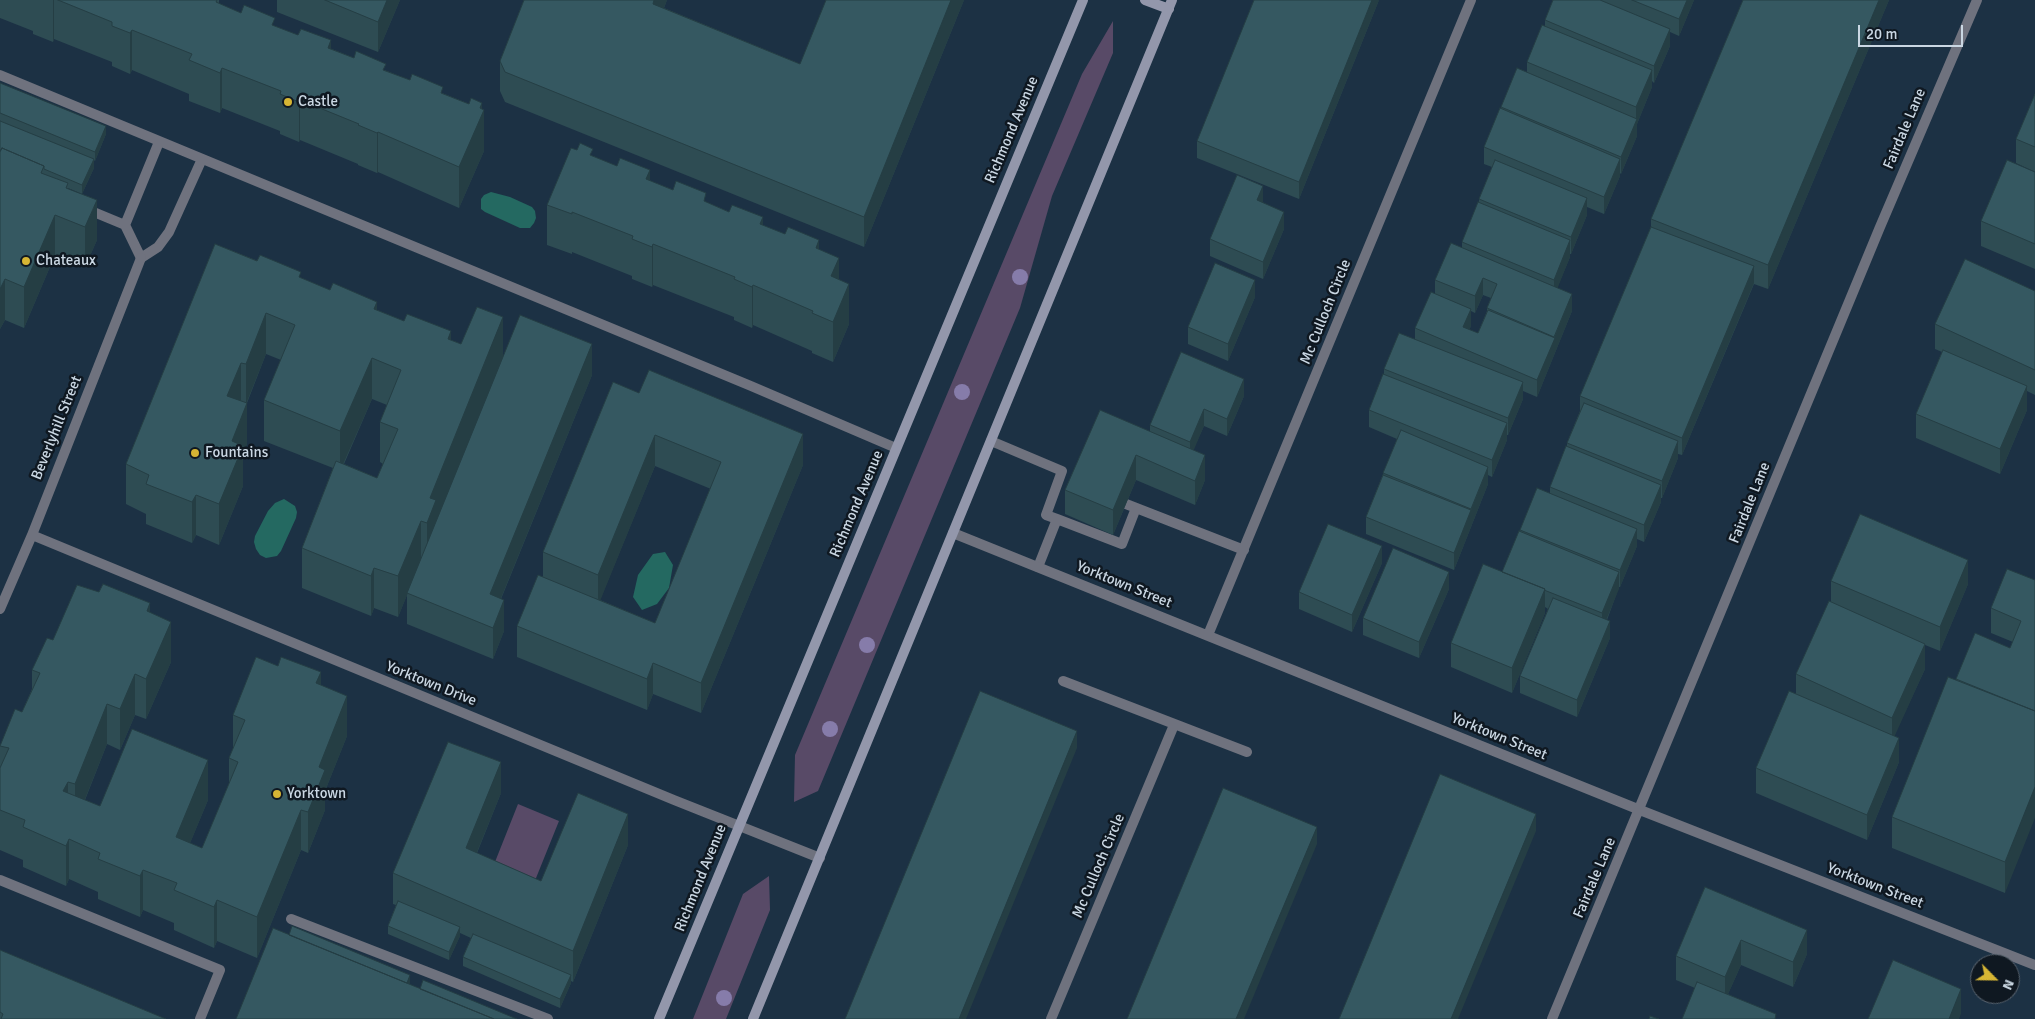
<!DOCTYPE html>
<html>
<head>
<meta charset="utf-8">
<style>
  body { margin:0 }
  #map { position:relative; width:2035px; height:1019px; overflow:hidden; background:#1c3144; font-family:Signika,sans-serif }
  canvas { display:block }
  .north { position:absolute; left:1970px; top:954px; width:50px; height:50px; box-sizing:border-box; background:#0f1821; border:1px solid #5a646f; border-radius:50%; rotate:113deg; font-size:14px; font-weight:700; line-height:20px; text-align:center; color:#cad7e3 }
  .north::after { content:''; display:block; margin:auto; width:18px; height:22px; background:#d6b534; clip-path:polygon(50% 0,100% 100%,50% 72%,0 100%) }
  .scale { position:absolute; left:1858px; top:25px; width:105px; height:22px; box-sizing:border-box; border:2px solid #cad7e3; border-top:0; padding-left:6px; font-size:15px; line-height:18px; white-space:nowrap; color:#cad7e3; -webkit-text-stroke:4px #0f1821; paint-order:stroke }
</style>
</head>
<body>
<div id="map">
<canvas width="2035" height="1019"></canvas>
<div class="north">N</div>
<div class="scale">20 m</div>
</div>
<script>
const g = document.querySelector('canvas').getContext('2d');
g.lineJoin = 'round';
function fill(path, color) {
  g.fillStyle = color;
  g.fill(path, 'evenodd');
}
function poly(rows) {
  const path = new Path2D();
  for (const r of rows) {
    path.moveTo(r[0], r[1]);
    for (let i = 2; i < r.length; i += 2) path.lineTo(r[i], r[i + 1]);
  }
  return path;
}
function trace(path, color, width, dash) {
  g.strokeStyle = color;
  g.lineWidth = width;
  g.lineCap = dash ? 'butt' : 'round';
  g.setLineDash(dash || []);
  g.stroke(path);
}
function drawText(font, color, halo, rows, align = 'center') {
  g.font = font + ' Signika,sans-serif';
  g.lineWidth = 5;
  g.setLineDash([]);
  g.textBaseline = 'middle';
  g.strokeStyle = halo;
  g.fillStyle = color;
  for (const [text, x, y, turn = 0] of rows) {
    g.save();
    g.translate(x, y);
    g.rotate((+turn || 0) * Math.PI / 180);
    g.textAlign = isNaN(turn) ? turn : align;
    if (halo) g.strokeText(text, 0, 0);
    g.fillText(text, 0, 0);
    g.restore();
  }
}
fill(poly([
  [1113,21,1113,53,1052,196,1020,308,818,791,794,802,795,755,1082,74],
  [518,804,559,821,532,888,491,872],
  [769,876,770,910,726,1019,693,1019,743,894]
]), '#584a67');
fill(poly([
  [491,192,510,197,532,207,535,211,536,218,534,223,530,228,520,228,485,212,481,209,481,199,484,195],
  [284,499,295,506,297,512,296,518,281,551,277,556,266,558,260,555,256,549,254,542,255,536,268,511,275,503],
  [665,552,673,565,669,588,657,604,642,610,633,597,638,575,653,554]
]), '#246961');
trace(poly([
  [0,75,751,386,896,448],
  [159,142,125,225,141,258,158,247,169,232,202,159],
  [84,208,125,225],
  [991,441,1062,471,1046,515,1057,519,1038,567],
  [1126,504,1244,550],
  [1057,519,1122,544,1136,508],
  [0,880,220,970,200,1019],
  [291,919,548,1019]
]), '#6f727e', 10);
trace(poly([
  [953,533,1640,810,2035,965],
  [32,535,674,800,820,858],
  [0,609,32,535,141,258],
  [1208,635,1471,0],
  [1063,681,1247,752],
  [1051,1019,1174,725],
  [1552,1019,1880,227,1977,0]
]), '#6f727e', 10);
trace(poly([
  [1145,0,1169,9],
  [659,1019,1083,0],
  [753,1019,1172,0]
]), '#9397ab', 10);
g.fillStyle = '#867caa';
for (const [x, y] of [
  [1020,277],
  [962,392],
  [867,645],
  [830,729],
  [724,998]
]) {
  g.beginPath();
  g.arc(x, y, 8, 0, 2 * Math.PI);
  g.fill();
}
fill(poly([
  [0,0,219,0,219,4,482,109,484,151,459,208,378,172,377,173,358,165,358,164,300,140,299,142,280,134,280,131,222,108,220,113,189,101,189,94,132,70,130,74,112,66,112,62,54,39,53,42,33,34,33,31,0,18],
  [277,0,400,0,378,52,277,12],
  [524,0,667,0,664,8,800,64,964,0,864,247,505,102,500,91,500,61],
  [1379,0,1299,199,1197,158,1197,141],
  [1553,0,1694,0,1679,36,1670,32,1670,46,1654,83,1652,81,1652,87,1637,124,1637,136,1621,174,1620,173,1620,176,1604,214,1587,207,1587,215,1571,254,1570,254,1570,257,1557,288,1572,311,1537,397,1523,391,1523,399,1508,435,1507,435,1507,440,1492,477,1488,475,1488,484,1454,570,1366,534,1366,517,1397,439,1369,427,1369,410,1384,374,1384,369,1415,339,1415,328,1435,294,1435,280,1462,248,1462,242,1479,203,1479,199,1492,167,1484,164,1484,147,1501,109,1501,107,1527,72,1527,62,1545,26,1545,20],
  [1483,295,1491,298,1487,308,1487,311,1478,333,1469,330,1471,326,1471,311,1475,313],
  [1743,0,1889,0,1768,289,1754,284,1682,455,1678,454,1678,458,1662,498,1661,498,1661,502,1644,542,1637,539,1637,546,1620,587,1619,587,1607,620,1610,638,1577,717,1520,693,1520,676,1548,609,1545,607,1545,613,1512,693,1451,667,1451,643,1502,572,1520,530,1550,493,1550,487,1567,447,1567,443,1580,411,1580,396,1651,227,1651,219],
  [0,83,106,134,95,161,94,160,94,168,82,194,68,188,97,240,85,267,55,255,24,328,5,320,0,329],
  [2035,94,2035,172,2016,163,2016,139],
  [593,156,650,181,706,202,819,250,839,279,849,324,833,362,812,353,812,351,753,325,752,328,734,320,734,317,653,285,652,287,632,279,632,276,572,252,572,254,547,245,547,205],
  [2035,172,2035,269,1981,246,1981,221],
  [1263,203,1284,229,1263,279,1210,256,1210,239],
  [215,244,301,278,377,310,461,344,503,357,592,375,501,599,504,631,493,659,407,624,407,595,398,617,374,608,371,616,302,588,302,548,333,468,264,441,264,400,281,360,266,354,247,403,247,444,243,453,243,486,219,545,196,535,192,543,146,524,146,514,126,504,126,464],
  [372,399,387,405,380,422,380,462,383,464,377,478,344,464],
  [2035,291,2035,395,2027,391,2027,410,2000,474,1916,438,1916,414,1942,352,1935,349,1935,324],
  [1255,297,1228,361,1188,344,1188,327],
  [613,382,803,465,701,713,653,694,647,710,517,657,517,626,543,576,543,552],
  [655,466,711,489,655,623,600,600],
  [1244,396,1227,436,1204,426,1193,450,1205,480,1195,505,1136,480,1113,535,1065,514,1065,490,1150,431,1150,425],
  [1382,563,1352,632,1299,609,1299,592],
  [2035,580,2005,893,1892,848,1892,817,1956,680,1956,679,2010,648,2013,642,1991,633,1991,608],
  [1831,581,1968,584,1940,651,1925,645,1925,669,1894,736,1899,762,1867,840,1756,793,1756,768,1796,694,1796,674,1831,602],
  [1449,589,1419,658,1363,635,1363,618],
  [150,613,171,662,146,719,135,715,120,750,107,744,85,800,100,806,208,800,190,843,202,848,229,784,229,758,233,749,233,715,321,685,347,736,325,791,325,810,308,853,301,850,257,958,217,941,214,948,174,930,174,923,143,910,140,917,98,899,98,892,69,879,66,886,23,867,23,860,0,850,0,746,22,712,32,689,32,670,53,640],
  [501,793,477,853,541,881,628,845,573,982,571,981,571,983,560,1008,463,966,463,957,471,938,460,933,460,936,449,960,388,934,388,926,396,905,393,904,393,873],
  [1705,887,1807,954,1793,987,1741,965,1728,994,1776,1019,1695,988,1676,980,1676,956],
  [0,950,166,1019,0,1019]
]), '#2e4c53');
fill(poly([
  [53,0,54,0,54,39,53,42],
  [387,0,400,0,378,52,378,22],
  [654,0,667,0,653,35,653,4],
  [951,0,964,0,864,247,864,217],
  [1372,0,1379,0,1299,199,1299,182],
  [1687,0,1694,0,1679,36,1679,19],
  [1879,0,1889,0,1768,289,1768,265],
  [1670,29,1670,46,1654,83,1654,66],
  [132,30,132,70,130,74,130,33],
  [331,40,331,81,328,48],
  [222,68,222,108,220,113,220,73],
  [1652,70,1652,87,1637,124,1637,136,1621,174,1621,157,1636,119,1636,107],
  [300,100,300,140,299,142,299,102],
  [482,103,482,114,484,110,484,151,459,208,459,167],
  [106,126,106,134,95,161,95,152],
  [378,132,378,172,377,173,377,133],
  [94,159,94,168,82,194,82,185],
  [1620,159,1620,176,1604,214,1604,197],
  [650,170,650,211,646,179],
  [1263,186,1263,203,1257,200],
  [1587,198,1587,215,1571,254,1571,237],
  [97,200,97,240,85,267,85,227],
  [1284,212,1284,229,1263,279,1263,262],
  [55,215,55,255,24,328,24,287],
  [763,217,763,258,760,224],
  [819,240,819,280,816,248],
  [1570,240,1570,257,1554,297,1554,280],
  [653,244,653,285,652,287,652,247],
  [839,258,839,298,831,276],
  [1754,266,1754,283,1682,455,1682,438],
  [1483,278,1483,295,1475,313,1475,296],
  [5,279,5,320,0,329,0,289],
  [1255,280,1255,297,1228,361,1228,344],
  [849,284,849,324,833,362,833,322],
  [753,285,753,325,752,328,752,287],
  [1572,294,1572,311,1537,397,1537,380],
  [377,302,377,342,374,309],
  [1471,309,1471,326,1463,344,1463,327],
  [266,313,266,354,246,404,246,364],
  [503,317,503,358,427,563,427,523,430,498],
  [451,331,451,372,448,339],
  [592,344,592,375,490,625,490,594],
  [372,358,372,399,340,471,340,431],
  [241,363,241,403,227,396],
  [1244,379,1244,396,1227,436,1227,419],
  [1523,382,1523,399,1508,435,1508,418],
  [2027,386,2027,410,2000,474,2000,449],
  [247,403,247,444,243,453,243,486,219,545,219,504,232,441],
  [1204,409,1204,426,1190,459,1190,442],
  [1507,423,1507,440,1492,477,1492,460],
  [803,434,803,465,701,713,701,683],
  [655,435,655,466,598,606,598,575],
  [1678,441,1678,458,1662,498,1662,481],
  [1136,455,1136,480,1113,535,1113,510],
  [1205,455,1205,480,1195,505,1195,481],
  [1488,467,1488,484,1454,570,1454,553],
  [1661,485,1661,502,1644,542,1644,525],
  [196,495,196,535,192,543,192,502],
  [421,521,421,561,398,617,398,576],
  [1637,529,1637,546,1620,587,1620,570],
  [1382,546,1382,563,1352,632,1352,615],
  [1968,560,1968,584,1940,651,1940,627],
  [374,568,374,608,371,616,371,576],
  [1449,572,1449,589,1419,658,1419,642],
  [1619,572,1619,589,1602,630,1602,613],
  [1545,589,1545,613,1512,693,1512,668],
  [504,600,504,631,493,659,493,628],
  [150,603,150,643,147,611],
  [1610,621,1610,638,1577,717,1577,700],
  [171,622,171,662,146,719,146,679],
  [1925,644,1925,669,1892,742,1892,718],
  [653,663,653,694,647,710,647,679],
  [321,672,321,712,316,683],
  [135,674,135,715,120,750,120,709],
  [347,696,347,736,325,791,325,810,308,853,308,812,319,767],
  [107,704,107,744,75,824,75,784],
  [1077,731,1077,748,966,1019,959,1019],
  [1899,738,1899,762,1867,840,1867,815],
  [208,760,208,800,176,877,176,837],
  [501,762,501,793,466,879,466,848],
  [68,782,68,822,63,791],
  [2035,787,2035,818,2005,893,2005,862],
  [301,810,301,850,257,958,257,917],
  [628,814,628,845,573,982,573,951],
  [1536,814,1536,831,1458,1019,1451,1019],
  [1317,827,1317,844,1244,1019,1236,1019],
  [69,839,69,879,66,886,66,846],
  [143,870,143,910,140,917,140,876],
  [217,900,217,941,214,948,214,907],
  [460,927,460,936,449,960,449,952],
  [1807,930,1807,954,1793,987,1793,962],
  [1741,940,1741,965,1725,1001,1725,977],
  [410,975,410,984,401,1007,401,998],
  [571,975,571,983,560,1008,560,999],
  [1961,989,1961,1014,1959,1019,1949,1019]
]), '#253e44');
const building = poly([
  [58,0,217,0,216,2,241,13,244,5,275,18,272,25,298,35,301,29,331,40,328,48,354,58,356,51,386,64,383,70,410,80,412,74,443,87,441,93,469,104,471,98,482,103,480,108,484,110,459,167,378,132,377,133,358,125,359,124,300,100,299,102,280,94,281,91,222,68,220,73,189,60,192,54,132,30,130,33,112,26,112,22,58,0],
  [325,0,387,0,378,22,325,0],
  [524,0,654,0,653,4,800,64,826,0,951,0,864,217,505,72,500,61,524,0],
  [1254,0,1372,0,1299,182,1197,141,1254,0],
  [1553,0,1600,0,1670,29,1654,66,1545,20,1553,0],
  [1632,0,1687,0,1679,19,1632,0],
  [1743,0,1879,0,1768,265,1651,219,1743,0],
  [1542,25,1652,70,1636,107,1527,62,1542,25],
  [1517,68,1637,119,1621,157,1501,107,1517,68],
  [0,83,106,126,95,152,0,113,0,83],
  [2035,94,2035,147,2016,139,2035,94],
  [1500,108,1620,159,1604,197,1484,147,1500,108],
  [0,121,94,159,82,185,44,169,44,166,2,148,0,151,0,121],
  [580,143,593,149,590,155,617,166,620,158,650,170,646,179,673,190,676,181,706,193,704,201,729,212,732,205,763,217,760,224,785,234,788,227,819,240,816,248,839,258,831,276,849,284,833,322,812,313,813,311,753,285,752,287,734,279,735,277,653,244,652,247,632,239,633,236,572,212,572,214,547,205,571,148,577,150,580,143],
  [2,148,44,166,41,173,68,183,66,188,97,200,85,227,55,215,24,287,5,279,0,289,0,152,2,148],
  [1495,160,1587,198,1571,237,1479,199,1495,160],
  [2007,160,2035,172,2035,244,1981,221,2007,160],
  [1237,175,1263,186,1257,200,1284,212,1263,262,1210,239,1237,175],
  [1478,202,1570,240,1554,280,1462,242,1478,202],
  [1651,227,1754,266,1682,438,1580,396,1651,227],
  [1451,243,1572,294,1554,337,1487,308,1497,284,1483,278,1475,296,1435,280,1451,243],
  [215,244,257,261,260,255,301,272,299,277,330,290,333,283,377,302,374,309,404,321,407,314,451,331,448,339,461,344,477,307,503,317,430,498,436,500,427,523,421,521,398,576,374,568,371,576,302,548,336,461,377,478,398,429,380,422,401,370,372,358,340,431,264,400,295,325,266,313,246,364,241,363,227,396,247,403,232,441,243,446,219,504,196,495,192,502,146,484,149,475,126,464,215,244],
  [1965,259,2035,291,2035,370,1935,324,1965,259],
  [1215,263,1255,280,1228,344,1188,327,1215,263],
  [1431,292,1471,309,1463,327,1478,333,1488,310,1555,338,1537,380,1415,328,1431,292],
  [520,315,592,344,490,594,504,600,493,628,407,593,520,315],
  [1399,333,1523,382,1508,418,1384,369,1399,333],
  [1943,350,2027,386,2000,449,1916,414,1943,350],
  [1181,352,1244,379,1227,419,1204,409,1190,442,1150,425,1181,352],
  [649,370,803,434,701,683,653,663,647,679,517,626,538,575,655,623,721,462,655,435,598,575,543,552,613,382,639,393,649,370],
  [1383,374,1507,423,1492,460,1369,410,1383,374],
  [1584,403,1678,441,1662,481,1567,443,1584,403],
  [1100,410,1205,455,1195,481,1136,455,1113,510,1065,490,1100,410],
  [1401,430,1488,467,1471,509,1383,473,1401,430],
  [1566,446,1661,485,1644,525,1550,487,1566,446],
  [1383,475,1471,510,1454,553,1366,517,1383,475],
  [1537,488,1637,529,1620,570,1520,530,1537,488],
  [1860,514,1968,560,1940,627,1831,581,1860,514],
  [1328,524,1382,546,1352,615,1299,592,1328,524],
  [1519,531,1619,572,1602,613,1544,590,1545,589,1502,572,1519,531],
  [1393,548,1449,572,1419,642,1363,618,1393,548],
  [1483,564,1545,589,1512,668,1451,643,1483,564],
  [2007,569,2035,580,2035,711,1956,679,1975,633,2010,648,2021,621,1991,608,2007,569],
  [103,584,150,603,147,611,171,622,146,679,135,674,120,709,107,704,75,784,68,782,63,791,100,806,132,729,208,760,176,837,202,848,238,762,229,758,245,720,233,715,256,657,278,666,281,657,321,672,316,683,347,696,319,767,325,770,308,812,301,810,257,917,217,900,214,907,174,890,177,883,143,870,140,876,98,859,100,853,69,839,66,846,23,827,25,820,0,810,0,768,9,748,0,746,15,709,22,712,40,673,32,670,47,638,53,640,77,585,99,592,103,584],
  [1553,598,1610,621,1577,700,1520,676,1553,598],
  [1829,601,1925,644,1892,718,1796,674,1829,601],
  [1948,677,2035,711,2035,787,2005,862,1892,817,1948,677],
  [980,691,1077,731,959,1019,845,1019,980,691],
  [1789,691,1899,738,1867,815,1756,768,1789,691],
  [448,742,501,762,466,848,541,881,578,793,628,814,573,951,393,873,448,742],
  [1440,774,1536,814,1451,1019,1339,1019,1440,774],
  [1223,788,1317,827,1236,1019,1127,1019,1223,788],
  [1705,887,1807,930,1793,962,1741,940,1725,977,1676,956,1705,887],
  [398,901,460,927,449,952,388,926,398,901],
  [292,926,410,975,407,983,289,935,292,926],
  [273,928,494,1019,236,1019,273,928],
  [473,934,571,975,560,999,463,957,473,934],
  [0,950,166,1019,1,1019,3,1014,0,1012,0,950],
  [1893,960,1961,989,1949,1019,1868,1019,1893,960],
  [423,980,517,1019,494,1019,420,989,423,980],
  [1697,982,1776,1014,1775,1019,1682,1019,1697,982],
  [1650,1016,1659,1019,1649,1019,1650,1016]
]);
fill(building, '#355861');
trace(building, '#253e44', 1);
for (const [x, y, r, color] of [
  [288,102,5,"#d6b534"],
  [26,261,5,"#d6b534"],
  [195,453,5,"#d6b534"],
  [277,794,5,"#d6b534"]
]) {
  const dot = new Path2D();
  dot.arc(x, y, r, 0, 2 * Math.PI);
  g.fillStyle = color;
  g.fill(dot);
  trace(dot, '#0f1821', 2);
}
drawText('15px', '#cad7e3', '#0f1821', [
  ["Castle",298,102],
  ["Chateaux",36,261],
  ["Fountains",205,453],
  ["Yorktown",287,794]
], 'left');
drawText('15px', '#cad7e3', '#0f1821', [
  ["Fairdale Lane",1905,129,-67],
  ["Richmond Avenue",1012,130,-67],
  ["Mc Culloch Circle",1326,312,-68],
  ["Beverlyhill Street",57,428,-68],
  ["Fairdale Lane",1750,503,-68],
  ["Richmond Avenue",857,504,-67],
  ["Yorktown Street",1124,585,22],
  ["Yorktown Drive",431,684,22],
  ["Yorktown Street",1499,737,22],
  ["Mc Culloch Circle",1099,866,-67],
  ["Richmond Avenue",701,878,-68],
  ["Fairdale Lane",1595,878,-67],
  ["Yorktown Street",1875,886,21]
]);
</script>
</body>
</html>
